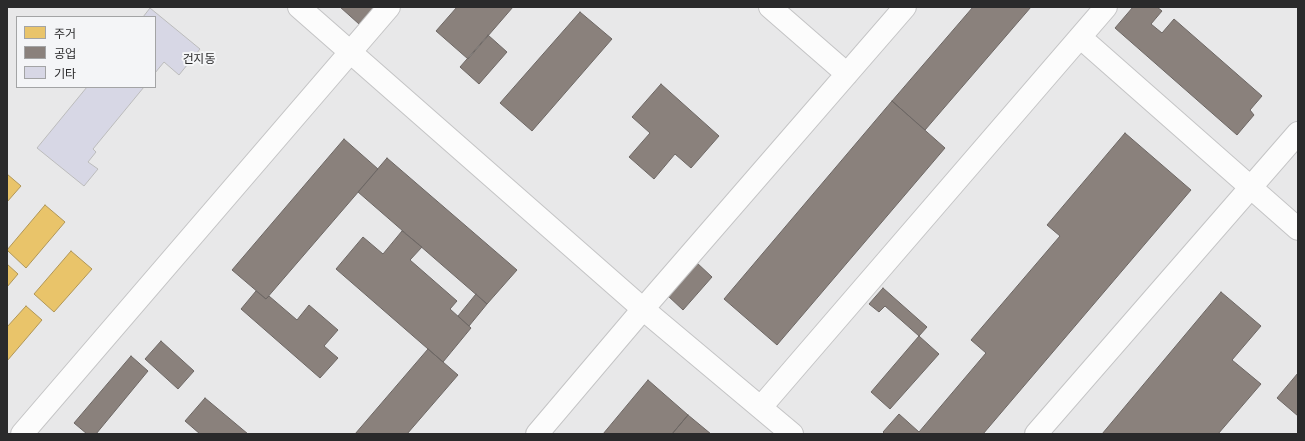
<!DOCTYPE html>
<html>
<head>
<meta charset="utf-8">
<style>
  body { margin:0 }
  #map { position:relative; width:1305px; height:441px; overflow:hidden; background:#e8e8e9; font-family:"Roboto Serif","Noto Sans KR",serif }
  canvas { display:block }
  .frame { position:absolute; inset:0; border:8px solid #2a2a2b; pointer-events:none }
  .legend { position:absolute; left:16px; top:16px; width:140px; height:72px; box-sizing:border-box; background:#f4f5f7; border:1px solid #a3a4a5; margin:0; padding:5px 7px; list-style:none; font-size:12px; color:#2a2a2b }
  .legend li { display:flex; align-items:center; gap:8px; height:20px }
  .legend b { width:20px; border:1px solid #a3a4a5 }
</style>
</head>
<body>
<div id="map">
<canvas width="1305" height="441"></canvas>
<div class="frame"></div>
<ul class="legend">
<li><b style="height:11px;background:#e9c46a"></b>주거</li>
<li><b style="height:11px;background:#8a817c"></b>공업</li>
<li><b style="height:11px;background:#d7d7e5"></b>기타</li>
</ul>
</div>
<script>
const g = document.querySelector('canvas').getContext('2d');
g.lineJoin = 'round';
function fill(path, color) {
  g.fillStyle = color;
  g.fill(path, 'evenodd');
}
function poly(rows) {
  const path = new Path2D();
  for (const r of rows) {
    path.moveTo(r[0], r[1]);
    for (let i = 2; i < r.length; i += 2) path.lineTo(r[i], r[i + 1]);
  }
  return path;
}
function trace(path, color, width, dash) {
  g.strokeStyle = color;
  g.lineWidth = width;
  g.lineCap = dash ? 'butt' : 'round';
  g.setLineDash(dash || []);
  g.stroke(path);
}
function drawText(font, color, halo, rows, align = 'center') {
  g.font = font + ' "Roboto Serif","Noto Sans KR",serif';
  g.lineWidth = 4;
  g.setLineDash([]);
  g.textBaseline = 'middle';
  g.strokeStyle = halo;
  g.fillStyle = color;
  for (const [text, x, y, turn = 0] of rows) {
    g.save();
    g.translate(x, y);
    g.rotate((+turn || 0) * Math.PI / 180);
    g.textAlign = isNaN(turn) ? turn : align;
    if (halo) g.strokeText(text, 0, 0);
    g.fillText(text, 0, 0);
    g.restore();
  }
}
const homes = poly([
  [7,174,21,186,7,202,7,174],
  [45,205,65,222,26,268,7,250,45,205],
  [71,251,92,269,54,312,34,294,71,251],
  [7,264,18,274,7,287,7,264],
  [26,306,42,320,7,361,7,327,26,306]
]);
fill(homes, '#e9c46a');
trace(homes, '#b09657', 1);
const industry = poly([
  [340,7,374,7,359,24,340,7],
  [457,7,513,7,468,59,436,31,457,7],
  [973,7,1031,7,925,130,892,101,973,7],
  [1133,7,1157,7,1162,11,1151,24,1162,33,1174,19,1262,96,1250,110,1254,115,1237,135,1115,28,1133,7],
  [580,12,612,39,532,131,500,103,580,12],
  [488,35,507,52,479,84,460,67,488,35],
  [661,84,719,136,691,168,675,154,654,179,629,157,650,133,632,117,661,84],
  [892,101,945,148,777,345,724,299,892,101],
  [1125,133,1191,190,983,434,885,434,883,432,899,414,919,432,986,353,971,340,1060,236,1047,225,1125,133],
  [344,139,378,169,266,299,232,270,344,139],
  [387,158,517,270,487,304,358,192,387,158],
  [402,231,422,247,410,260,457,301,450,309,471,328,443,362,336,269,363,237,383,254,402,231],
  [696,262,712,277,683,310,667,295,696,262],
  [883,288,927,327,919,336,885,306,879,312,869,304,883,288],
  [256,291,266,299,269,296,297,320,309,305,338,330,324,346,338,358,320,378,241,309,256,291],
  [1221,292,1261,326,1232,360,1261,384,1218,434,1102,434,1221,292],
  [476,294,487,304,469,326,458,316,476,294],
  [919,336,939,354,890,409,871,392,919,336],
  [161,341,194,371,178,389,145,359,161,341],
  [428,349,458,375,407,434,355,434,428,349],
  [131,356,148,371,96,434,87,434,74,423,131,356],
  [1298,373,1298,416,1277,398,1298,373],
  [648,380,688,415,672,434,603,434,648,380],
  [205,398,248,434,200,434,185,421,205,398],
  [688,415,711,434,672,434,688,415]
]);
fill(industry, '#8a817c');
trace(industry, '#6d6764', 1);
const building = poly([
  [150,8,200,49,179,75,164,62,155,73,155,17,143,17,150,8],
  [87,87,144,87,93,149,96,152,88,162,98,169,84,186,37,148,87,87]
]);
fill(building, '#d7d7e5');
trace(building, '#bbb', 1);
const street = poly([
  [299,7,643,309,792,434],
  [770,7,847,74],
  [1080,37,1298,229],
  [761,407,1106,7],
  [22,434,389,7],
  [537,434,643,309,905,7],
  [1036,434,1298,133]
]);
trace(street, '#c4c4c5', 24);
trace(street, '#fcfcfc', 22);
drawText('12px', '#2a2a2b', '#f4f5f7', [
  ["건지동",199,59]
]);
</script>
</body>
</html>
